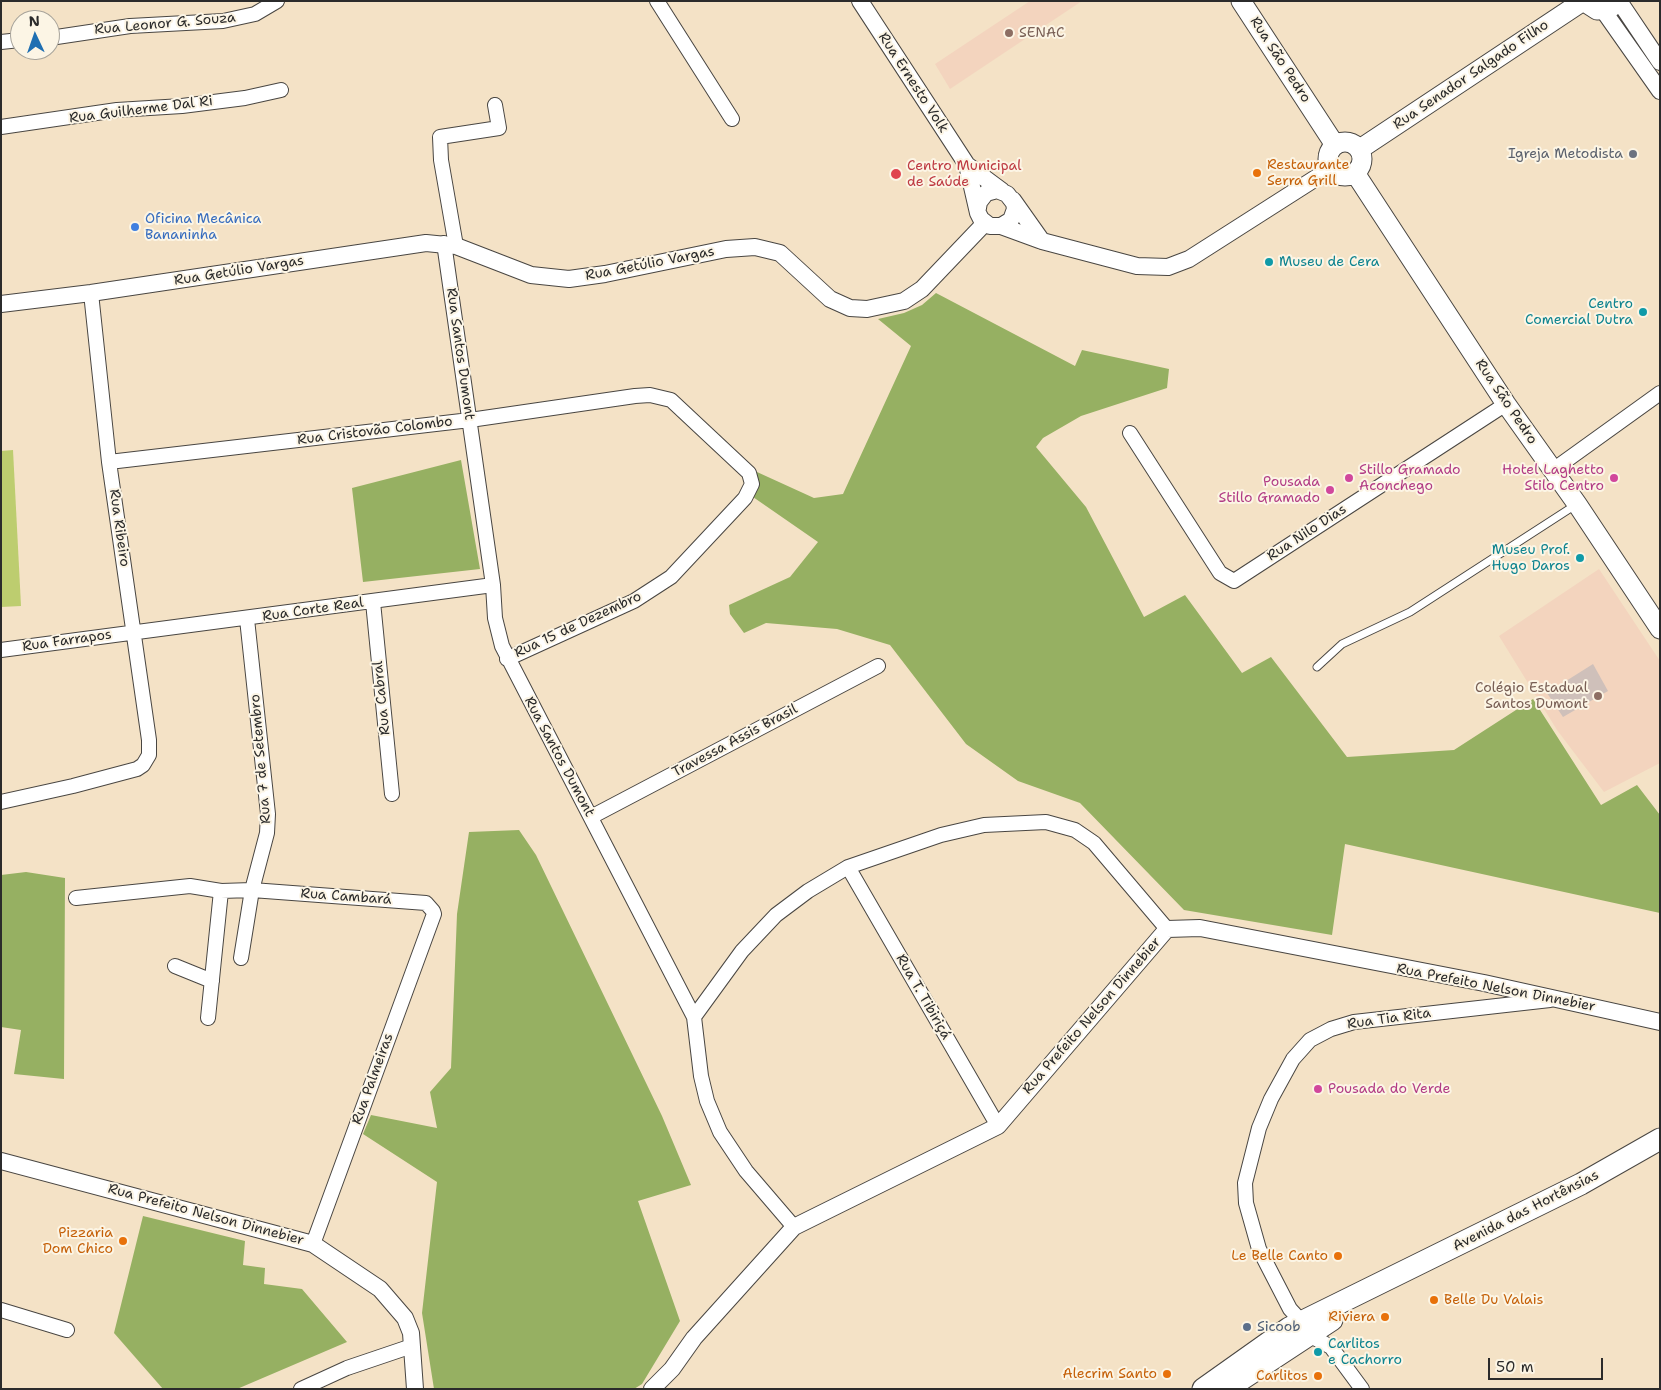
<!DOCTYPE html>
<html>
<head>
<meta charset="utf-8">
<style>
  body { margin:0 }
  #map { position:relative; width:1661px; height:1390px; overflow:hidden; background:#f4e2c6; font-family:"Shantell Sans",sans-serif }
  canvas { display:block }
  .frame { position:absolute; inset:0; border:2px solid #2b2b2b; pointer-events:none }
  .north { position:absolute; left:10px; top:10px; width:50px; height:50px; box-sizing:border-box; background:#fcf5e5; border:1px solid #a8a49b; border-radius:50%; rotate:357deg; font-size:14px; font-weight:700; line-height:20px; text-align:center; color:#2b2b2b }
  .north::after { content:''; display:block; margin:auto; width:18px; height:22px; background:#1f6fb2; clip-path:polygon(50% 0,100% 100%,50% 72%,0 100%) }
  .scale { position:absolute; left:1488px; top:1358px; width:115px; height:22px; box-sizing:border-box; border:2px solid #2b2b2b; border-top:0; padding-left:6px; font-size:15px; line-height:18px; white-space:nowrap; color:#2b2b2b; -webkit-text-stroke:4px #fcf5e5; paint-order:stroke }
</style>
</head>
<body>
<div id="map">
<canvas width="1661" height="1390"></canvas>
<div class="frame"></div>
<div class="north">N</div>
<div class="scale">50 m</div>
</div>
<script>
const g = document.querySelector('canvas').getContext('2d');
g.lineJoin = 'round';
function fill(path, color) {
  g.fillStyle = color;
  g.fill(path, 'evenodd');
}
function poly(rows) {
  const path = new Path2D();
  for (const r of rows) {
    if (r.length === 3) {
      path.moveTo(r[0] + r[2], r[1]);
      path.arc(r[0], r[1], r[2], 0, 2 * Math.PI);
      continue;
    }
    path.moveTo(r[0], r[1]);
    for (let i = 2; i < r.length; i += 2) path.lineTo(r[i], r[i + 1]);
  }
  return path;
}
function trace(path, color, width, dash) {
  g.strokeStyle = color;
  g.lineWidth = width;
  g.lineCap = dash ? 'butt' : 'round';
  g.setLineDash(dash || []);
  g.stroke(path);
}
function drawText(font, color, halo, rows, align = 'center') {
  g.font = font + ' "Shantell Sans",sans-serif';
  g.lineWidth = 4;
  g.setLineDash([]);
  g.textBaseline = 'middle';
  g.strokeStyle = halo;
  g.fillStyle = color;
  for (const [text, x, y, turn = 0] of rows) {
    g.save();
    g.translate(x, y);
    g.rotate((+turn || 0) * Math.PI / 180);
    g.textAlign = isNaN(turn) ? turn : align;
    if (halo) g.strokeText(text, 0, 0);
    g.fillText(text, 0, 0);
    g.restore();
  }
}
fill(poly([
  [1030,1,1082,1,950,89,935,64],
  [1599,569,1660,661,1660,763,1604,792,1557,730,1499,636]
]), '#f3d4be');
fill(poly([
  [1593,664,1608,691,1563,717,1547,693]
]), '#cfc0ba');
fill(poly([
  [13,450,21,606,1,607,1,451]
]), '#bdcd6f');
fill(poly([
  [936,293,1075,366,1082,350,1169,369,1167,388,1081,416,1043,438,1036,447,1086,507,1144,617,1185,595,1242,673,1271,657,1347,757,1454,750,1533,699,1601,805,1637,785,1660,815,1660,913,1345,844,1332,935,1184,910,1080,803,1018,781,966,744,890,645,837,629,766,623,744,633,730,614,729,605,790,577,818,542,753,497,757,472,814,498,843,494,911,346,878,319,904,313,922,305],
  [461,460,480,569,363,582,352,488],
  [519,830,536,855,662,1116,691,1185,638,1201,680,1321,642,1384,634,1389,434,1389,422,1313,437,1182,363,1134,371,1115,437,1128,430,1092,451,1068,457,914,469,832],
  [26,872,65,878,64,1079,14,1074,21,1030,1,1027,1,875],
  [143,1216,245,1241,243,1265,265,1268,264,1284,302,1289,347,1342,237,1389,163,1389,114,1333]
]), '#96b062');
const service = poly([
  [1317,667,1342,644,1410,612,1577,504]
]);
const minor = poly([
  [657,1,732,119],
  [50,38,130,26,223,21,255,14,277,1],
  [1,42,20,40],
  [1,127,117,110,182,106,245,98,281,90],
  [444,243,493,585,495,618,502,646,694,1017,701,1076,707,1101,720,1132,746,1171,794,1227],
  [456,246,441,160,440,137,499,128,495,105],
  [1130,433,1220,573,1234,581,1506,404],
  [109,462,470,420,635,396,650,395,671,400,749,473,752,484,745,498,671,577,634,601,507,659],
  [1553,470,1660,393],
  [373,602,392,794],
  [1,650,493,585],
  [1,802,73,786,137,769,143,765,149,755,149,740,109,462,91,293],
  [591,817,878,666],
  [848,867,998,1126],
  [76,898,190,886,221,891,252,890,426,903,433,911,434,914,313,1244],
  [241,958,252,890,267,833,268,814,247,619],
  [175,966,212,981],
  [694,1017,742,951,776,915,808,891,848,867,941,835,984,825,1046,822,1075,830,1094,843,1167,929],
  [208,1018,221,891],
  [1,1310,67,1330],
  [1302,1322,1290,1309,1259,1249,1246,1203,1245,1183,1259,1128,1271,1099,1293,1059,1310,1040,1331,1029,1354,1022,1550,1000],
  [1309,1335,1331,1347,1362,1389],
  [301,1389,347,1368,412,1346]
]);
const tertiary = poly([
  [860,1,967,165,978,213,981,219,990,226,1001,226,1011,220,1015,209,1014,203,1007,194,997,190,986,193,979,202,978,208],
  [1619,1,1660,62],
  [1603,10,1660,91],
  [967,165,1002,191],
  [1013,200,1042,241],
  [1001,226,1042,241,1137,266,1168,267,1189,259,1330,169],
  [1,304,91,293,426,243,456,246,531,275,569,279,605,274,726,249,755,247,780,253,830,299,850,308,867,309,904,301,922,289,985,223],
  [1,1161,313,1244,380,1289,405,1318,411,1333,415,1389],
  [652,1389,672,1369,694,1338,794,1227,998,1126,1167,929,1200,928,1484,983,1660,1022]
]);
const secondary = poly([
  [1241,1,1335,145],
  [1583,1,1597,10,1609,9,1619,1],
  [1345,159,17],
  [1360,149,1583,1],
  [1355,173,1506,404,1577,504,1660,629]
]);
const primary = poly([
  [1230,1387,1332,1320],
  [1203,1389,1289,1328,1581,1184,1660,1139]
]);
trace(service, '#494642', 9);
trace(minor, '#494642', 16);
trace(tertiary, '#494642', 18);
trace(secondary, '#494642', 21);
trace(primary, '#494642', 23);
trace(service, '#fff', 7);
trace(minor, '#fff', 14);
trace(tertiary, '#fff', 16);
trace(secondary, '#fff', 19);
trace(primary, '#fff', 21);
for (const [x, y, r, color] of [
  [1009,33,5,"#8d6e63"],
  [1633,154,5,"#6b7280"],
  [1257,173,5,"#e8710a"],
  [896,174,6,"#e0444e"],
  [135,227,5,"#3f7fe0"],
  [1269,262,5,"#0f9aa8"],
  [1643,312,5,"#0f9aa8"],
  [1349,478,5,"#d1479c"],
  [1614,478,5,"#d1479c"],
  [1330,490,5,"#d1479c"],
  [1580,558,5,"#0f9aa8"],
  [1598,696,5,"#8d6e63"],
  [1318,1089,5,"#d1479c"],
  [123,1241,5,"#e8710a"],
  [1338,1256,5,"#e8710a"],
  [1434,1300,5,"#e8710a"],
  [1385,1317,5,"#e8710a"],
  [1247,1327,5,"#5c6f8a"],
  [1318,1352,5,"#0f9aa8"],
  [1167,1374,5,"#e8710a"],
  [1318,1376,5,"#e8710a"]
]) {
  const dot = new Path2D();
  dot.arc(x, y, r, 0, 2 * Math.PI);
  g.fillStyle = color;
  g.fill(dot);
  trace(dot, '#fcf5e5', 2);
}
drawText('14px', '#2b2b2b', '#fcf5e5', [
  ["Rua Leonor G. Souza",165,24,-5],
  ["Rua São Pedro",1280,60,57],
  ["Rua Senador Salgado Filho",1471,75,-34],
  ["Rua Ernesto Volk",913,83,57],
  ["Rua Guilherme Dal Ri",141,110,-7],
  ["Rua Getúlio Vargas",650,264,-11],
  ["Rua Getúlio Vargas",239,271,-9],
  ["Rua Santos Dumont",460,354,82],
  ["Rua São Pedro",1506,402,56],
  ["Rua Cristovão Colombo",375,431,-7],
  ["Rua Ribeiro",119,528,82],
  ["Rua Nilo Dias",1307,533,-33],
  ["Rua Corte Real",313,610,-8],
  ["Rua 15 de Dezembro",578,625,-25],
  ["Rua Farrapos",67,641,-8],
  ["Rua Cabral",382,698,-96],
  ["Travessa Assis Brasil",735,741,-28],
  ["Rua Santos Dumont",559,757,62],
  ["Rua 7 de Setembro",261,759,-95],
  ["Rua Cambará",346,897,4],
  ["Rua Prefeito Nelson Dinnebier",1496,988,11],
  ["Rua T. Tibiriçá",923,997,60],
  ["Rua Prefeito Nelson Dinnebier",1092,1016,-49],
  ["Rua Tia Rita",1389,1019,-8],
  ["Rua Palmeiras",373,1079,-70],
  ["Avenida das Hortênsias",1526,1211,-27],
  ["Rua Prefeito Nelson Dinnebier",206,1215,15]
]);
drawText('14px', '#785e54', '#fcf5e5', [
  ["SENAC",1019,33],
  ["Colégio Estadual",1588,688,"right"],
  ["Santos Dumont",1588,704,"right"]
], 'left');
drawText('14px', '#5b616d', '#fcf5e5', [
  ["Igreja Metodista",1623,154]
], 'right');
drawText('14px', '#c56008', '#fcf5e5', [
  ["Restaurante",1267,165,"left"],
  ["Serra Grill",1267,181,"left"],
  ["Pizzaria",113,1233],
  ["Dom Chico",113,1249],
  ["Le Belle Canto",1328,1256],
  ["Belle Du Valais",1444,1300,"left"],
  ["Riviera",1375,1317],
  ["Alecrim Santo",1157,1374],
  ["Carlitos",1308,1376]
], 'right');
drawText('14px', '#be3a42', '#fcf5e5', [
  ["Centro Municipal",907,166],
  ["de Saúde",907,182]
], 'left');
drawText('14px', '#366cbe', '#fcf5e5', [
  ["Oficina Mecânica",145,219],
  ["Bananinha",145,235]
], 'left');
drawText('14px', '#0d838f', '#fcf5e5', [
  ["Museu de Cera",1279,262],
  ["Centro",1633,304,"right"],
  ["Comercial Dutra",1633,320,"right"],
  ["Museu Prof.",1570,550,"right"],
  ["Hugo Daros",1570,566,"right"],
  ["Carlitos",1328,1344],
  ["e Cachorro",1328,1360]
], 'left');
drawText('14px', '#b23c85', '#fcf5e5', [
  ["Stillo Gramado",1359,470],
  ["Aconchego",1359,486],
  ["Hotel Laghetto",1604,470,"right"],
  ["Stilo Centro",1604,486,"right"],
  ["Pousada",1320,482,"right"],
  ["Stillo Gramado",1320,498,"right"],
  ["Pousada do Verde",1328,1089]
], 'left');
drawText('14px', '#4e5e75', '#fcf5e5', [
  ["Sicoob",1257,1327]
], 'left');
</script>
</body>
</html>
